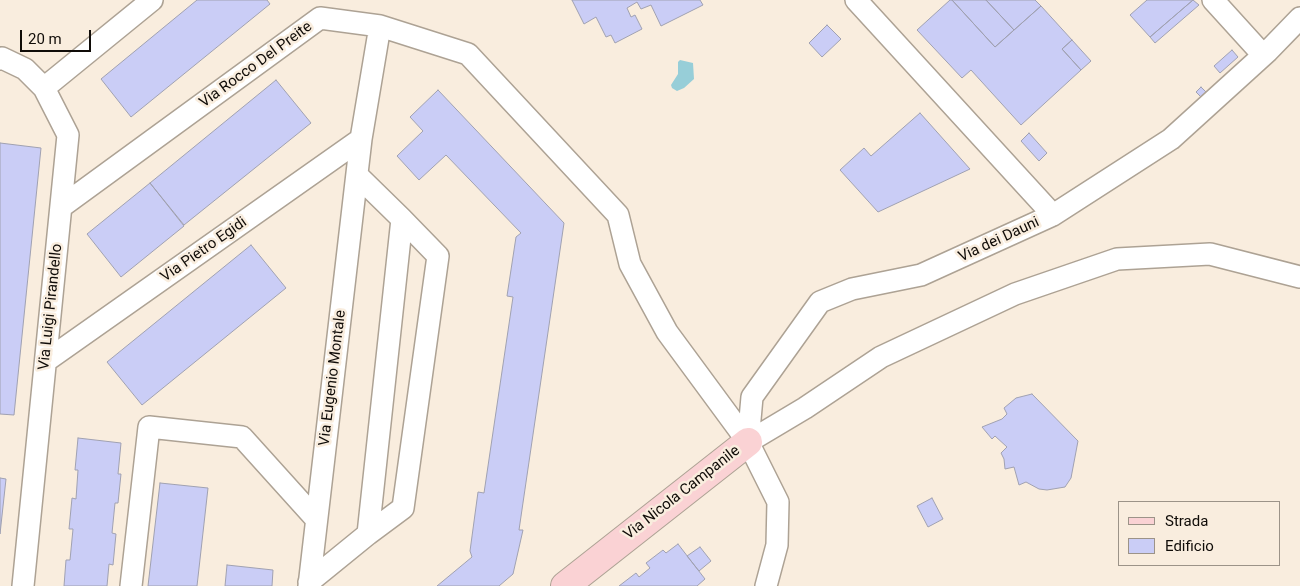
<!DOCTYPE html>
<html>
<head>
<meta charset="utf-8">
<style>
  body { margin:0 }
  #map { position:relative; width:1300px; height:586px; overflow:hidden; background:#f9edde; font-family:Roboto,sans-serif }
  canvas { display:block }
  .legend { position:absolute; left:1118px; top:501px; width:162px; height:65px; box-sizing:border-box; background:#f9edde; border:1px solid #9c9388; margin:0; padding:6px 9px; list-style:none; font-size:15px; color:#100c08 }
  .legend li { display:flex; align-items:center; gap:10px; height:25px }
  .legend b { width:25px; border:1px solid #9c9388 }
  .scale { position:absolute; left:20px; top:30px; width:71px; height:22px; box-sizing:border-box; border:2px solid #100c08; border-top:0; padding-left:6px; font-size:15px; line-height:18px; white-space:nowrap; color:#100c08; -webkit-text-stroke:4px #f9edde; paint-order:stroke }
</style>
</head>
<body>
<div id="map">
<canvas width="1300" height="586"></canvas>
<ul class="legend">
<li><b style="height:6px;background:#fad2d4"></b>Strada</li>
<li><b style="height:14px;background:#cacdf6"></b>Edificio</li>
</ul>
<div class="scale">20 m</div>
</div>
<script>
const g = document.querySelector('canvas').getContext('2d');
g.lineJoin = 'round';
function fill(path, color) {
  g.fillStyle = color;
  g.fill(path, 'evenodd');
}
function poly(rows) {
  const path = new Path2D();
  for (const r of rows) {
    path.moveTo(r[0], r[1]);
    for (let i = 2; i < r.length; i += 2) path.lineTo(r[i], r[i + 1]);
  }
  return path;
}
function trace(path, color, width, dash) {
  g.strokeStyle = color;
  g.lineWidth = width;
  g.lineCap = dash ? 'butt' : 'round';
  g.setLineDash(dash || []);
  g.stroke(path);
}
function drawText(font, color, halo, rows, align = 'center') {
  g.font = font + ' Roboto,sans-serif';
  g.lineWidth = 5;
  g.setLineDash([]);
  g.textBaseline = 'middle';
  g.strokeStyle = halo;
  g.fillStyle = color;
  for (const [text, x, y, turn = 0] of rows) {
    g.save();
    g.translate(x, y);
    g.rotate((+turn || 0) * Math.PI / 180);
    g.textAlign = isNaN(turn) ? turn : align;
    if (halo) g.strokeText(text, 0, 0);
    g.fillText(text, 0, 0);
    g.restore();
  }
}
fill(poly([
  [680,60,693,63,694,79,684,88,677,91,672,88,671,85,678,74,678,62]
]), '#97ced8');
const building = poly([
  [197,0,267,0,270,4,131,117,101,79,197,0],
  [572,0,700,0,703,5,661,26,651,5,641,9,637,2,627,8,631,17,635,15,642,29,615,43,611,35,606,37,596,17,584,24,572,0],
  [950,0,952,0,995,47,1041,6,1072,40,1062,49,1081,70,1021,125,971,70,962,78,917,30,950,0],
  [952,0,986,0,1014,30,995,47,952,0],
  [986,0,1035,0,1041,6,1014,30,986,0],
  [1147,0,1193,0,1150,37,1130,15,1147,0],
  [1193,0,1199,5,1155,43,1150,37,1193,0],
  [827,25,841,39,822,57,809,43,827,25],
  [1072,40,1091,61,1081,70,1062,49,1072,40],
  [1232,50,1238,57,1220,73,1214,66,1232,50],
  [276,80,311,123,184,225,150,183,276,80],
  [1201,87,1206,92,1201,97,1196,92,1201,87],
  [438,90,564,223,519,530,523,530,513,574,499,586,437,586,472,557,470,551,478,492,484,493,513,297,507,296,516,237,521,233,446,155,419,180,397,156,423,131,410,117,438,90],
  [920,113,970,169,878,212,840,170,864,148,871,156,920,113],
  [1029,133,1047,153,1039,161,1021,141,1029,133],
  [0,143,41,148,14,415,0,414,0,143],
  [150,183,184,226,121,277,87,234,150,183],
  [251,245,286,288,142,405,107,362,251,245],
  [1032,394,1078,441,1071,478,1065,487,1047,490,1039,489,1026,482,1019,485,1014,467,1005,469,1004,459,1001,453,1007,447,995,436,992,439,982,427,1002,419,1007,414,1004,408,1016,398,1032,394],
  [78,438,121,443,118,474,121,474,118,503,115,503,112,533,116,534,113,565,109,564,107,586,64,586,66,560,70,560,73,529,69,529,72,498,76,499,78,470,75,470,78,438],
  [0,478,6,479,0,534,0,478],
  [160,483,208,488,197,586,148,586,160,483],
  [932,498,943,519,928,527,917,506,932,498],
  [678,544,705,579,697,586,619,586,636,573,639,577,650,568,646,563,663,550,666,553,678,544],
  [700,547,711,561,699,571,687,556,700,547],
  [227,565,273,570,272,586,225,586,227,565]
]);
fill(building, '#cacdf6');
trace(building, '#a0a1b1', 1);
const street = poly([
  [856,0,1053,215],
  [1213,0,1263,55],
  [0,59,2,58,25,69,44,88,68,135,23,586],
  [44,88,152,0],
  [61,207,320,18,380,26,468,54,618,215,630,264,667,332,748,442,778,502,777,545,766,586],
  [46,361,361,139],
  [748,442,752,397,820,302,852,289,921,275,1053,215,1171,139,1268,51,1300,18],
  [748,442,805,408,881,357,1015,294,1117,259,1210,254,1300,277],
  [368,534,402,219],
  [309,582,368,534,403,508,438,256,402,219,357,175],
  [131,586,149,427,242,437,316,519],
  [309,586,361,139,380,26]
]);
const secondary = poly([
  [565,586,748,442]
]);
trace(street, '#ada294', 24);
trace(secondary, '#ada294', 30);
trace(street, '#fff', 21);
trace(secondary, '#fad2d4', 28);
drawText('15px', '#100c08', '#f9edde', [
  ["Via Rocco Del Preite",256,65,-36],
  ["Via dei Dauni",999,240,-25],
  ["Via Pietro Egidi",204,250,-35],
  ["Via Luigi Pirandello",51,307,-84],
  ["Via Eugenio Montale",333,378,-83],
  ["Via Nicola Campanile",682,493,-38]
]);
</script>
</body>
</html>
